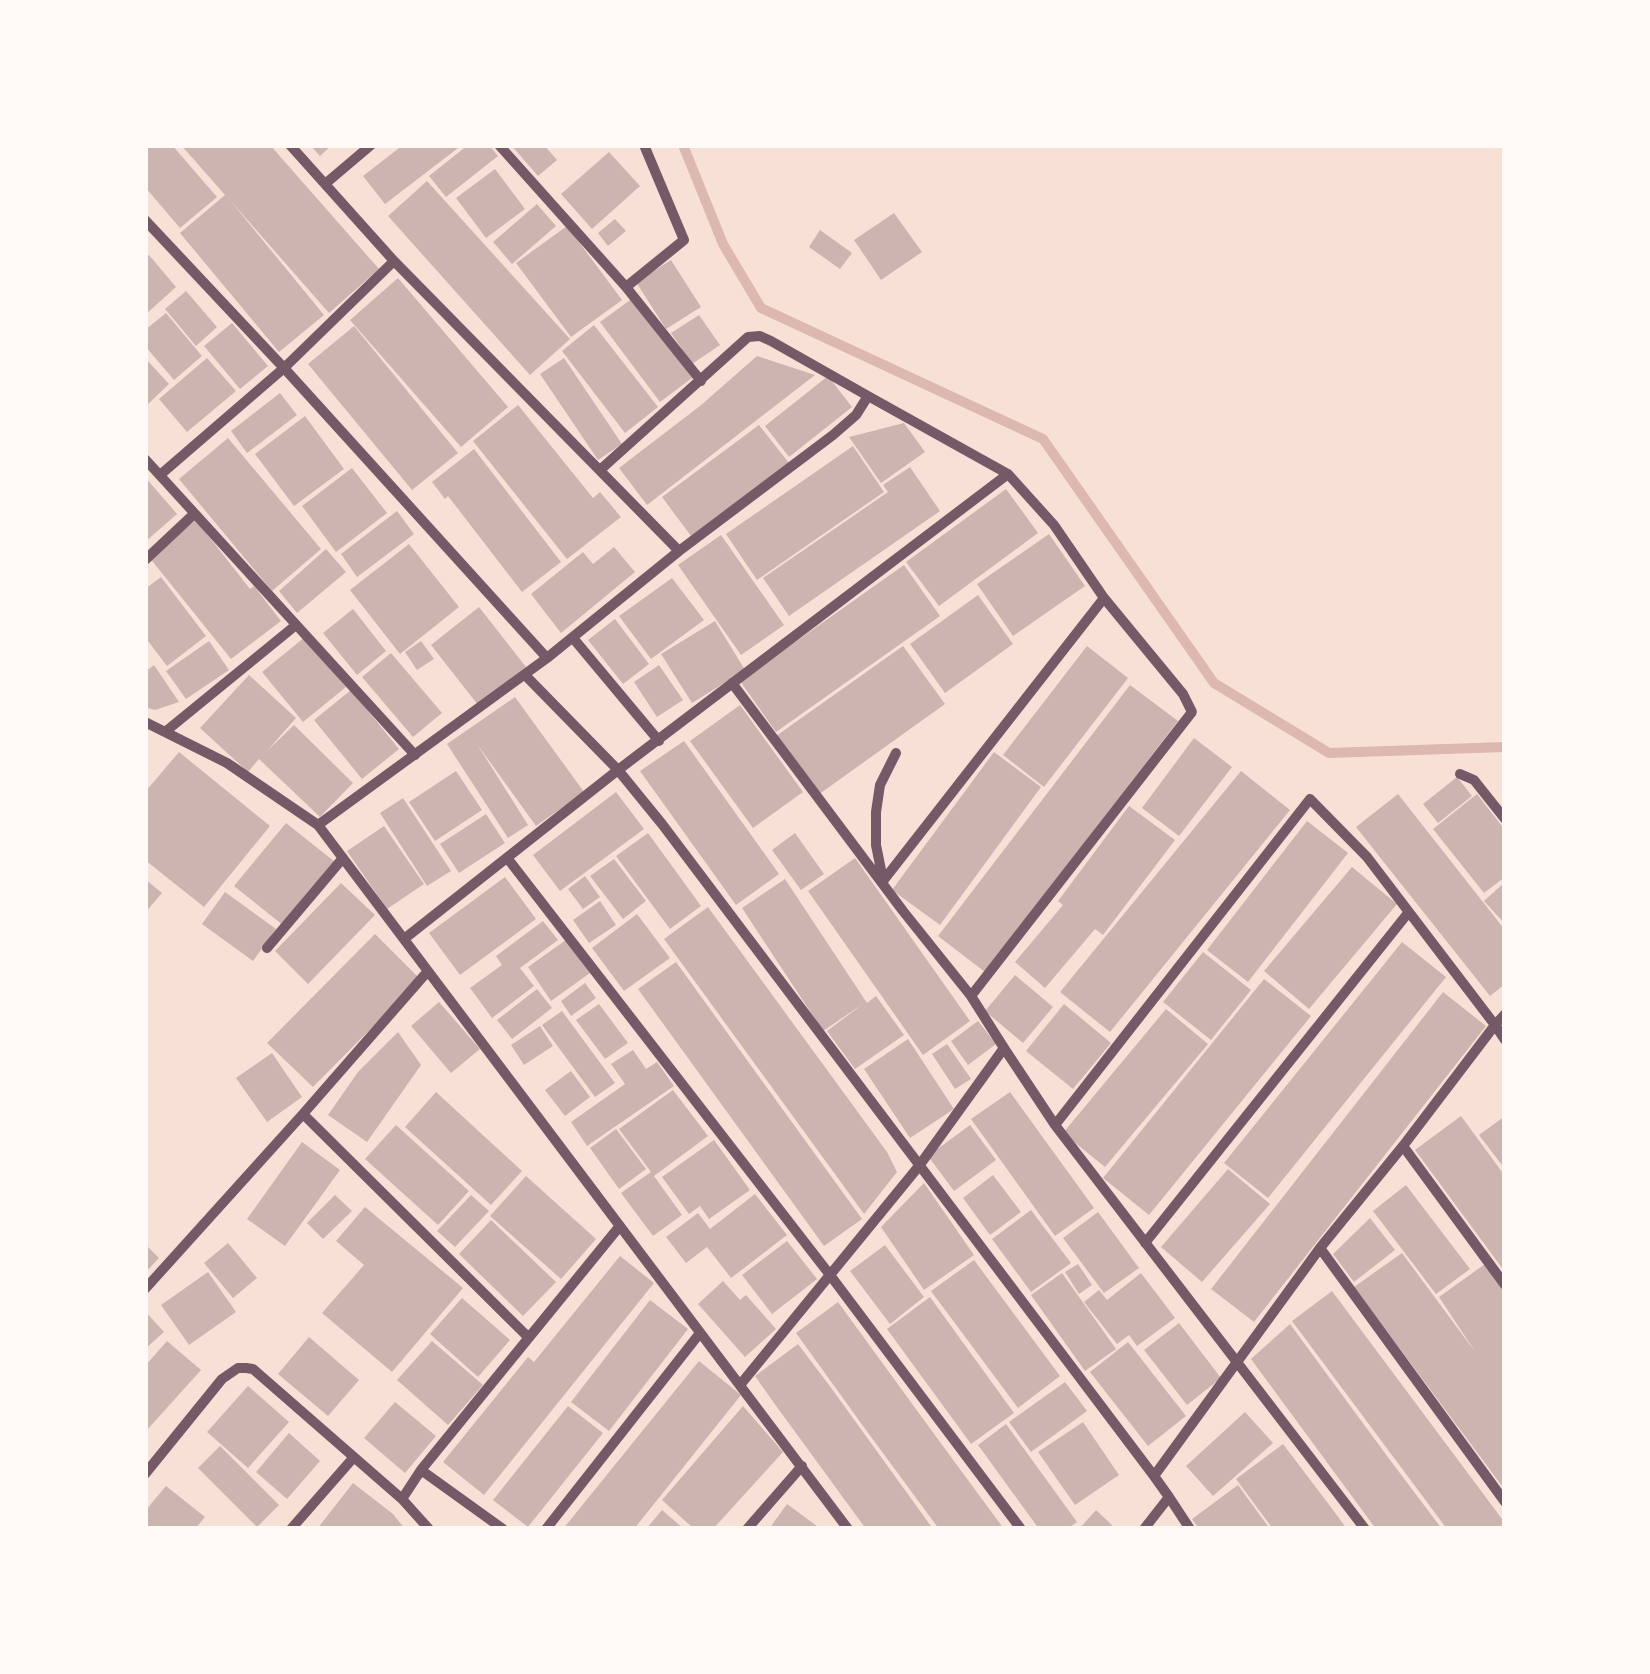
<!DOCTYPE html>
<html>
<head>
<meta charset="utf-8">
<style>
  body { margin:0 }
  #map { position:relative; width:1650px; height:1674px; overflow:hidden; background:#f7e1d7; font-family:Helvetica,sans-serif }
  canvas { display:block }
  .frame { position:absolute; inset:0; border:148px solid #fffaf5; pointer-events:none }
</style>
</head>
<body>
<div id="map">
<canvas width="1650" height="1674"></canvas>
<div class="frame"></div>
</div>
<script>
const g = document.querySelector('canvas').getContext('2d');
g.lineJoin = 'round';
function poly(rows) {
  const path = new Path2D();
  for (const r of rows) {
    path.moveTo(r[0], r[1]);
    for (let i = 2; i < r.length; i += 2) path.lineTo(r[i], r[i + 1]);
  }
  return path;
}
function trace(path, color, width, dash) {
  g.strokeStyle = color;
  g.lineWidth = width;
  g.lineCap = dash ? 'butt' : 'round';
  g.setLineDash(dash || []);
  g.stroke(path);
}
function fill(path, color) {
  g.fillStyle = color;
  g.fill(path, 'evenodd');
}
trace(poly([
  [683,145,723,244,761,308,1043,439,1214,683,1329,753,1505,747]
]), '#dcb8b0', 10);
fill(poly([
  [145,145,172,145,217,197,180,228,145,187],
  [181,145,270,145,379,269,329,313,229,199,324,315,279,352,180,233,225,195],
  [310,145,332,145,320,156],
  [403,145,462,145,385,204,363,176],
  [468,145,489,145,498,156,446,197,429,176],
  [511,145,544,145,557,160,538,176],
  [609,152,640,186,592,229,561,194],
  [495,169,525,209,486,238,456,198],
  [427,181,570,339,530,375,388,216],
  [537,204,556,226,512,264,493,242],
  [894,213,922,252,881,280,854,240],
  [615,219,626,231,608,246,598,233],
  [567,226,622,300,571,337,516,263],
  [820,230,852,253,840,269,809,247],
  [149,255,176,287,145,315,145,259],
  [671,260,701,307,666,329,636,282],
  [398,278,508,407,461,447,350,320],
  [186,291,217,327,196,346,165,309],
  [633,298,692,378,660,402,600,322],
  [166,313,202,356,174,380,145,346,145,330],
  [699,315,720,345,692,364,671,333],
  [232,323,268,366,240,389,204,346],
  [594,325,658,407,625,433,562,351],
  [354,326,458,453,412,490,308,364],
  [757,356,815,375,647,505,619,468,700,406],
  [145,358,169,384,145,407],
  [207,358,236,391,187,432,159,399],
  [564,358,622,444,598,460,540,374],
  [828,376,852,407,789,457,765,426],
  [280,393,297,415,247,453,231,431],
  [518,405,593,498,600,492,621,517,567,559,473,441],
  [305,416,344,469,294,506,255,454],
  [904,423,925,452,881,483,849,437],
  [759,425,789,463,691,536,662,497],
  [228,438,321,549,272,591,179,479],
  [853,446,884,492,757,580,726,534],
  [474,449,561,562,522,592,448,496,445,499,432,482],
  [910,467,940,511,789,616,763,578,888,492,883,485],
  [352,468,387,513,336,552,302,506],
  [145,477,177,514,145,542],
  [1006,489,1038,533,939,606,906,562],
  [397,511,414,534,357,577,341,554],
  [196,520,250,589,254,586,281,621,231,659,149,557],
  [1049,534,1085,586,1013,636,977,584],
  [721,535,784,625,741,655,678,565],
  [409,544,459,607,400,654,350,590],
  [614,547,635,572,561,633,531,594,583,552,593,564],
  [326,549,346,572,297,613,279,591],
  [904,565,940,616,776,732,740,681],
  [161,577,206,636,167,666,145,637,145,589],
  [672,578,704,620,651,659,619,616],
  [978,595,1013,644,945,693,910,644],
  [479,607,526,667,478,705,431,645],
  [353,609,386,651,357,675,323,633],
  [615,619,649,664,623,684,588,640],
  [715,621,745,670,692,703,661,654],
  [305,637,346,687,303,722,262,672],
  [209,641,229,670,186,699,166,671],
  [421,641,434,659,417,670,405,652],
  [903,646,945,704,818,795,776,736],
  [1087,646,1128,678,1044,787,1003,755],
  [391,653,442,713,413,737,362,677],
  [154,665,179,702,155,710,145,707,145,672],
  [659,665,683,700,657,717,634,682],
  [249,675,296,718,267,751,294,725,353,783,320,817,259,759,248,772,200,728],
  [1130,685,1178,721,985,972,938,936],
  [351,690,399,749,362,779,314,720],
  [515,697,584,792,536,826,477,744,528,825,508,838,447,744],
  [740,705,803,792,753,828,690,741],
  [1194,738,1232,767,1179,836,1142,808],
  [684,741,779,874,736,905,640,771],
  [179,752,270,826,204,907,145,860,145,792],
  [994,752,1041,787,940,925,892,890],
  [456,771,482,810,435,841,409,802],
  [1241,771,1290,810,1110,1032,1060,992],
  [1457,777,1472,796,1438,823,1423,804],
  [616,792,644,829,560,891,533,855],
  [1398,794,1505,930,1505,984,1490,996,1356,827],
  [1477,794,1505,830,1505,877,1484,893,1433,829],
  [403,798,451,871,427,886,380,813],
  [1129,806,1175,840,1103,935,1095,929,1045,988,1015,962,1063,905,1058,901],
  [486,814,505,843,459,873,440,844],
  [1307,821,1348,853,1248,982,1207,950],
  [286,823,335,862,284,926,234,886],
  [384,826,424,884,387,909,347,851],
  [648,833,701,906,670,929,616,856],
  [795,833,824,874,801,890,772,850],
  [855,858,970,1021,923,1055,808,891],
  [614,859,646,901,623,919,590,876],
  [1352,867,1397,904,1309,1009,1264,971],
  [585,876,600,897,583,909,568,889],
  [505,877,536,919,460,975,429,933],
  [145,879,162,893,145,913],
  [785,879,867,1003,876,996,904,1035,855,1069,827,1031,863,1004,823,1031,742,908],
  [1505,882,1505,924,1484,901],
  [341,883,375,915,308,984,275,951],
  [225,892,276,929,253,961,202,924],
  [600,901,616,925,589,943,573,920],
  [708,907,887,1152,897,1172,864,1214,664,939],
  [637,914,670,958,624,991,592,948],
  [543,921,558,940,520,968,534,986,492,1018,470,988,502,965,496,956],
  [375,934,420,979,313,1087,267,1043],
  [566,940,590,973,551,1001,528,967],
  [1402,942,1446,977,1268,1198,1224,1163],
  [1203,952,1251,990,1211,1040,1163,1002],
  [676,962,862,1219,824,1246,638,989],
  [1015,975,1053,1007,1023,1043,985,1011],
  [1264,979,1311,1016,1149,1215,1103,1178],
  [585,983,596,998,571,1016,561,1001],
  [537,989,552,1008,512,1039,497,1020],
  [1443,992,1486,1026,1254,1322,1211,1289],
  [439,1002,480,1049,451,1073,411,1026],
  [599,1004,628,1043,605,1059,576,1020],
  [1064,1004,1111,1043,1073,1089,1026,1051],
  [1166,1009,1208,1044,1105,1167,1063,1133],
  [562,1011,615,1083,595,1097,542,1025],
  [978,1021,996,1044,968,1065,951,1041],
  [540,1026,553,1046,524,1065,511,1045],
  [398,1032,421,1065,367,1142,328,1115,358,1072],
  [908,1039,954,1109,910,1138,864,1069],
  [947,1044,971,1079,955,1089,932,1054],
  [633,1050,646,1069,657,1062,674,1086,587,1146,571,1122,625,1084,611,1064],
  [272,1053,302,1097,267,1122,236,1078],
  [571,1071,590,1097,565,1116,545,1090],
  [673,1090,708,1136,654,1176,682,1215,653,1236,621,1193,651,1172,619,1129],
  [436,1092,522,1171,491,1205,405,1127],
  [1010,1092,1094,1208,1055,1236,971,1119],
  [1461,1116,1505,1176,1505,1272,1415,1150],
  [1505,1116,1505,1169,1479,1135],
  [396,1125,469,1191,438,1225,365,1159],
  [970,1125,996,1160,954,1191,928,1156],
  [616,1129,646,1169,619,1189,590,1148],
  [714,1140,750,1190,709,1219,700,1206,689,1214,662,1177],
  [302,1142,340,1170,285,1246,247,1219],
  [1228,1169,1270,1204,1202,1282,1161,1247],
  [993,1175,1021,1212,990,1235,963,1198],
  [526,1176,596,1239,561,1279,490,1216],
  [924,1183,974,1255,924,1290,881,1227],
  [1406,1185,1470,1269,1436,1294,1373,1211],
  [755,1194,787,1235,731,1278,707,1247,686,1263,666,1237,698,1213,710,1229],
  [335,1195,352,1211,323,1239,307,1223],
  [471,1195,489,1211,455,1247,437,1231],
  [365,1207,463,1288,392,1372,322,1313,364,1265,336,1241],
  [1031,1210,1071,1263,1031,1292,992,1239],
  [1098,1212,1139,1268,1104,1293,1063,1238],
  [1370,1218,1395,1250,1354,1282,1333,1254],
  [491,1220,556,1282,523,1316,459,1254],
  [787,1241,817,1279,772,1314,742,1275],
  [228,1243,257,1278,233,1298,204,1263],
  [145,1244,159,1258,145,1273],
  [885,1245,924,1297,890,1324,850,1271],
  [1402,1253,1476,1353,1439,1297,1485,1264,1505,1293,1505,1490,1354,1287],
  [620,1256,654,1283,484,1495,443,1462,528,1357,534,1362],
  [974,1260,1060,1376,1018,1408,931,1291],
  [1078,1264,1092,1285,1079,1294,1065,1272],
  [208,1272,236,1312,189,1345,161,1305],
  [1062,1273,1116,1349,1085,1371,1031,1295],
  [1141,1273,1175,1318,1137,1346,1129,1335,1117,1344,1084,1302,1099,1290,1107,1300],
  [723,1281,740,1300,746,1295,776,1329,745,1357,698,1304],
  [1332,1291,1505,1523,1505,1529,1447,1529,1292,1321],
  [930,1297,1014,1413,971,1444,887,1329],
  [462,1298,510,1340,478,1377,430,1334],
  [650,1300,688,1329,609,1431,571,1402],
  [838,1302,937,1438,1004,1529,939,1529,863,1426,796,1333],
  [145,1311,164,1332,145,1349],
  [1179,1323,1221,1378,1187,1405,1144,1350],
  [1290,1324,1390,1460,1442,1529,1376,1529,1251,1359],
  [309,1337,359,1380,328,1416,278,1374],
  [167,1341,201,1370,147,1430,145,1366],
  [432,1341,483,1385,448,1425,397,1380],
  [1128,1342,1186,1416,1148,1446,1090,1372],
  [798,1344,832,1389,933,1529,866,1529,774,1403,755,1376],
  [699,1361,741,1395,634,1529,563,1529],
  [1065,1382,1087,1411,1031,1452,1009,1422],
  [248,1386,289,1422,248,1468,207,1432],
  [395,1402,436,1436,405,1473,364,1438],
  [568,1406,603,1433,528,1527,493,1500],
  [743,1406,783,1452,713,1529,694,1529,662,1500],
  [1245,1412,1273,1443,1213,1496,1186,1466],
  [1083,1422,1119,1475,1075,1505,1038,1452],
  [1006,1424,1077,1522,1067,1529,1039,1529,978,1445],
  [289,1433,320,1461,287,1499,256,1472],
  [1283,1444,1330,1506,1347,1529,1273,1529,1236,1479],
  [220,1446,279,1505,257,1527,198,1468],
  [353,1483,393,1514,405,1529,317,1529],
  [1238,1485,1270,1529,1199,1529,1192,1519],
  [166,1486,205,1517,195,1529,145,1529,145,1511],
  [787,1504,821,1529,769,1529],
  [662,1510,684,1529,646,1529],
  [1096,1510,1116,1529,1079,1529]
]), '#ccb4b1');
trace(poly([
  [290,145,394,261,679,551,547,658,318,825],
  [499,145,626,287,701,381],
  [325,184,371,145],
  [145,220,284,368,547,658],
  [626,287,684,240,644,145],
  [868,396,1008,474],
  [145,459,415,755],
  [600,470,748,337,760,336,771,341,868,396,856,415,833,435,679,551],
  [160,475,284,368,394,261],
  [145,560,194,514],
  [573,638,659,741],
  [525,675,618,770,662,824,1154,1476,1169,1497,1144,1529],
  [732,683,903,911,971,996],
  [145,722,227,763,318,825,848,1529],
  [165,732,296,625],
  [1460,774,1474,780,1505,819],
  [508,859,830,1275,1021,1529],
  [882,875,876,845,876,812,880,785,896,753],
  [883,881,1104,598],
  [404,939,618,770,1008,474,1054,525,1104,598,1183,694,1192,712,971,996,1004,1048,919,1166,740,1385],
  [267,948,343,858],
  [428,971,303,1114,528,1337],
  [1004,1048,1055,1125,1365,1529],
  [1055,1125,1310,799,1367,857,1495,1025,1505,1014],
  [1403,1146,1505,1285],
  [1145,1243,1408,913],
  [1320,1248,1505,1502],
  [145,1289,303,1114],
  [421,1470,503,1529],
  [145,1474,222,1379,238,1368,246,1368,253,1369,402,1499],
  [1154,1476,1320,1248,1403,1146,1495,1025,1505,1040],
  [1169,1497,1190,1529],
  [291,1529,354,1457],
  [429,1529,402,1499,421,1470,619,1227],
  [546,1529,700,1333],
  [747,1529,802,1466]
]), '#755966', 10);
</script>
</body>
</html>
